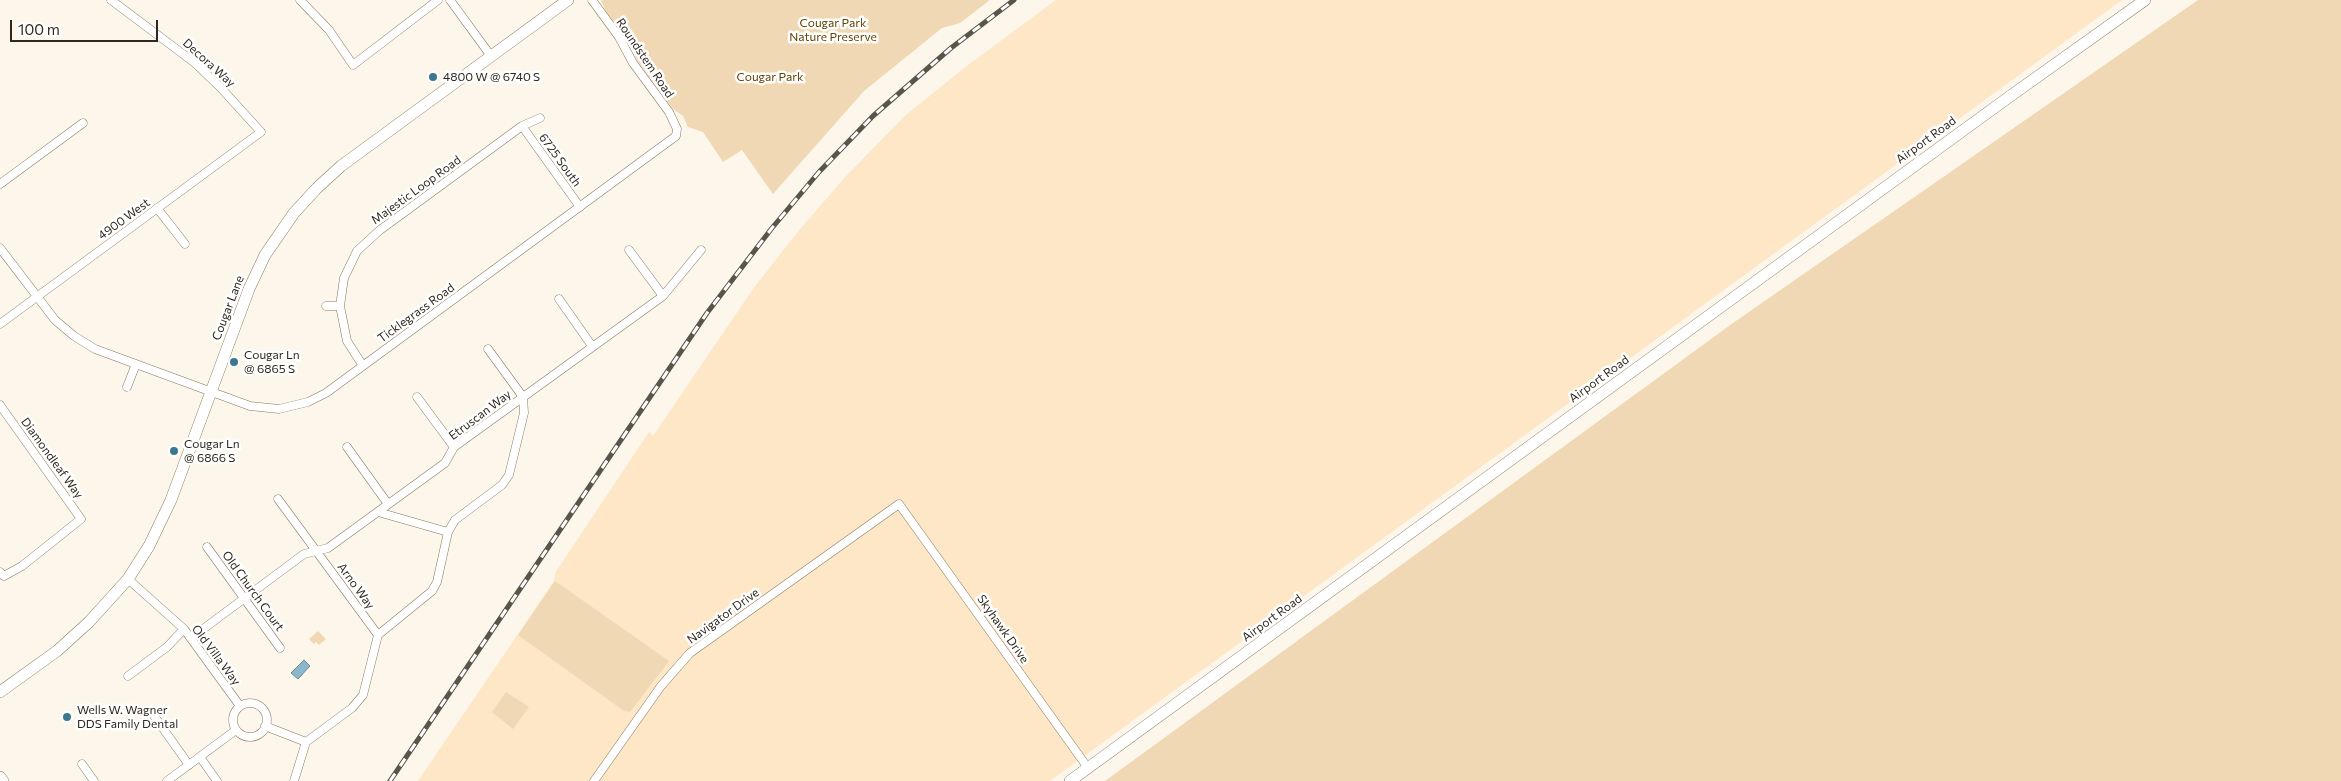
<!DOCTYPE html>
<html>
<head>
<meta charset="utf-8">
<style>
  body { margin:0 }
  #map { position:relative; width:2341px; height:781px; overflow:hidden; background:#fdf6eb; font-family:Commissioner,sans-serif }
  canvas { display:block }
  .scale { position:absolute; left:10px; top:20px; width:148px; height:22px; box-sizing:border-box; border:2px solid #30291f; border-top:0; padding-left:6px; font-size:15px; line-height:18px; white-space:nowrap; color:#30291f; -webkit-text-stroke:4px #fff; paint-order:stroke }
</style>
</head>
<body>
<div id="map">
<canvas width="2341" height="781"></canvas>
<div class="scale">100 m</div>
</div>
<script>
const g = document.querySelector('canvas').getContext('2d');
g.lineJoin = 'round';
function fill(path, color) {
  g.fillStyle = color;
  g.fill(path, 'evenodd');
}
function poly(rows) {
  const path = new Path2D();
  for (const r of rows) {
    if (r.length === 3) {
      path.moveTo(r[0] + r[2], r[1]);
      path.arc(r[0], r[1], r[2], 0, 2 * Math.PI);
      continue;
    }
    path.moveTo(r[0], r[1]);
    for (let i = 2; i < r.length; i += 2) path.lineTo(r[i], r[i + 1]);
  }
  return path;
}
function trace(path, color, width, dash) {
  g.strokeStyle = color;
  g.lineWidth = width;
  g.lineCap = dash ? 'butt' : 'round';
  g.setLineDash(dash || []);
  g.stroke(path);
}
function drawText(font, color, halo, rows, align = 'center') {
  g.font = font + ' Commissioner,sans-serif';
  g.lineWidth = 5;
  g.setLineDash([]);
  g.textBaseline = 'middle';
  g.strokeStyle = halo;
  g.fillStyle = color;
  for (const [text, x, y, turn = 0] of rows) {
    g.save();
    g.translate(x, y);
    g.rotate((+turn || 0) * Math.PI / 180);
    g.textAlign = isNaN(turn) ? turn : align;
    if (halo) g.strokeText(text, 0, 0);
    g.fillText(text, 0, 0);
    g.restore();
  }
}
fill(poly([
  [1056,0,2122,0,1050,781,418,781,554,581,555,573,649,432,653,436,753,289,796,234,846,176,906,115,964,68]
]), '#fde7c6');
fill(poly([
  [601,0,990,0,960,23,942,28,864,91,773,194,742,150,723,162,703,132,688,127,683,116,673,109,638,61,623,33,606,12],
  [2198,0,2341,0,2341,781,1105,781,1733,323],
  [555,581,669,661,630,712,624,711,518,635],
  [318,631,326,639,319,645,316,642,314,644,309,639],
  [506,692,529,707,513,729,492,712]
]), '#f0d8b5');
const water = poly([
  [304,660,310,666,298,679,291,673,304,660]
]);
fill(water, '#8ab7cb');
trace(water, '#6f8c97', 1);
const street = poly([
  [300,0,329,30,353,65,438,0],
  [450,0,491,56],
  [522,126,580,207],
  [0,184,83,123],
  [157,208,185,244],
  [0,248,55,320,74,336,95,349,250,406,279,409,308,402,326,393,676,136,677,129,669,112,633,63,619,37,592,0],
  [629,250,663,296],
  [559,299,592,346],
  [326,306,340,306],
  [0,324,261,132,220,87,195,63,111,0],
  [363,366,347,341,340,306,344,278,357,251,380,230,522,126,540,118],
  [127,387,136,364],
  [417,397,454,447],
  [0,405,81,519,22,566,4,576,0,572],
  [347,447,388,504],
  [278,499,378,635],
  [378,512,448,532],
  [207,547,280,648],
  [128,579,184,629,240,706],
  [191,638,304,554,328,548,445,463,454,447,663,296,701,250],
  [128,676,167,647,184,629],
  [250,720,17],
  [152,713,189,765],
  [265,726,306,742],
  [200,757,217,781],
  [82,764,94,781],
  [167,781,236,730],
  [294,781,306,742,352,708,363,695,378,635,432,591,437,582,448,532,455,520,502,485,509,475,524,413,523,397,488,349],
  [594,781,661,686,690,653,899,504,1088,768]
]);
const secondary = poly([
  [0,692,57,651,89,622,128,579,149,546,171,500,249,289,265,255,294,213,317,188,341,166,568,0],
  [0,777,3,781],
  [1070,781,2009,97,2145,0]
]);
trace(street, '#897962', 9);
trace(secondary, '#897962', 12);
trace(street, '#fff', 8);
trace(secondary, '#fff', 11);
const rail = poly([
  [390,781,707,313,772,228,819,172,873,116,951,48,1014,0]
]);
trace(rail, '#5b544a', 5);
trace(rail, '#fff', 3, [9]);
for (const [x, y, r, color] of [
  [433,77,5,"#3c778f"],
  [234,362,5,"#3c778f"],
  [174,451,5,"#3c778f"],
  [67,717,5,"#3c778f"]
]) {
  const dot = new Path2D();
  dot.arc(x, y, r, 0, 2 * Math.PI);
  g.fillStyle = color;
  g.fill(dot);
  trace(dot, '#fff', 2);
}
drawText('12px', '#644300', '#fff', [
  ["Cougar Park",833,23],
  ["Nature Preserve",833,37],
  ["Cougar Park",770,77]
]);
drawText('12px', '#30291f', '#fff', [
  ["Roundstem Road",645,58,56],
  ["Decora Way",209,63,42],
  ["Airport Road",1926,140,-36],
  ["6725 South",560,160,54],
  ["Majestic Loop Road",416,190,-36],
  ["4900 West",124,219,-36],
  ["Cougar Lane",228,308,-69],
  ["Ticklegrass Road",416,313,-36],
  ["Airport Road",1599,379,-36],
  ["Etruscan Way",480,415,-37],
  ["Diamondleaf Way",52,458,54],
  ["Arno Way",356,586,54],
  ["Old Church Court",253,591,54],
  ["Navigator Drive",723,616,-36],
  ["Airport Road",1272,618,-36],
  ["Skyhawk Drive",1003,629,55],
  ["Old Villa Way",216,655,53]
]);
drawText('12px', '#30291f', '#fff', [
  ["4800 W @ 6740 S",443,77],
  ["Cougar Ln",244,355],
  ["@ 6865 S",244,369],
  ["Cougar Ln",184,444],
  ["@ 6866 S",184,458],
  ["Wells W. Wagner",77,710],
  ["DDS Family Dental",77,724]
], 'left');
</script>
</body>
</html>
